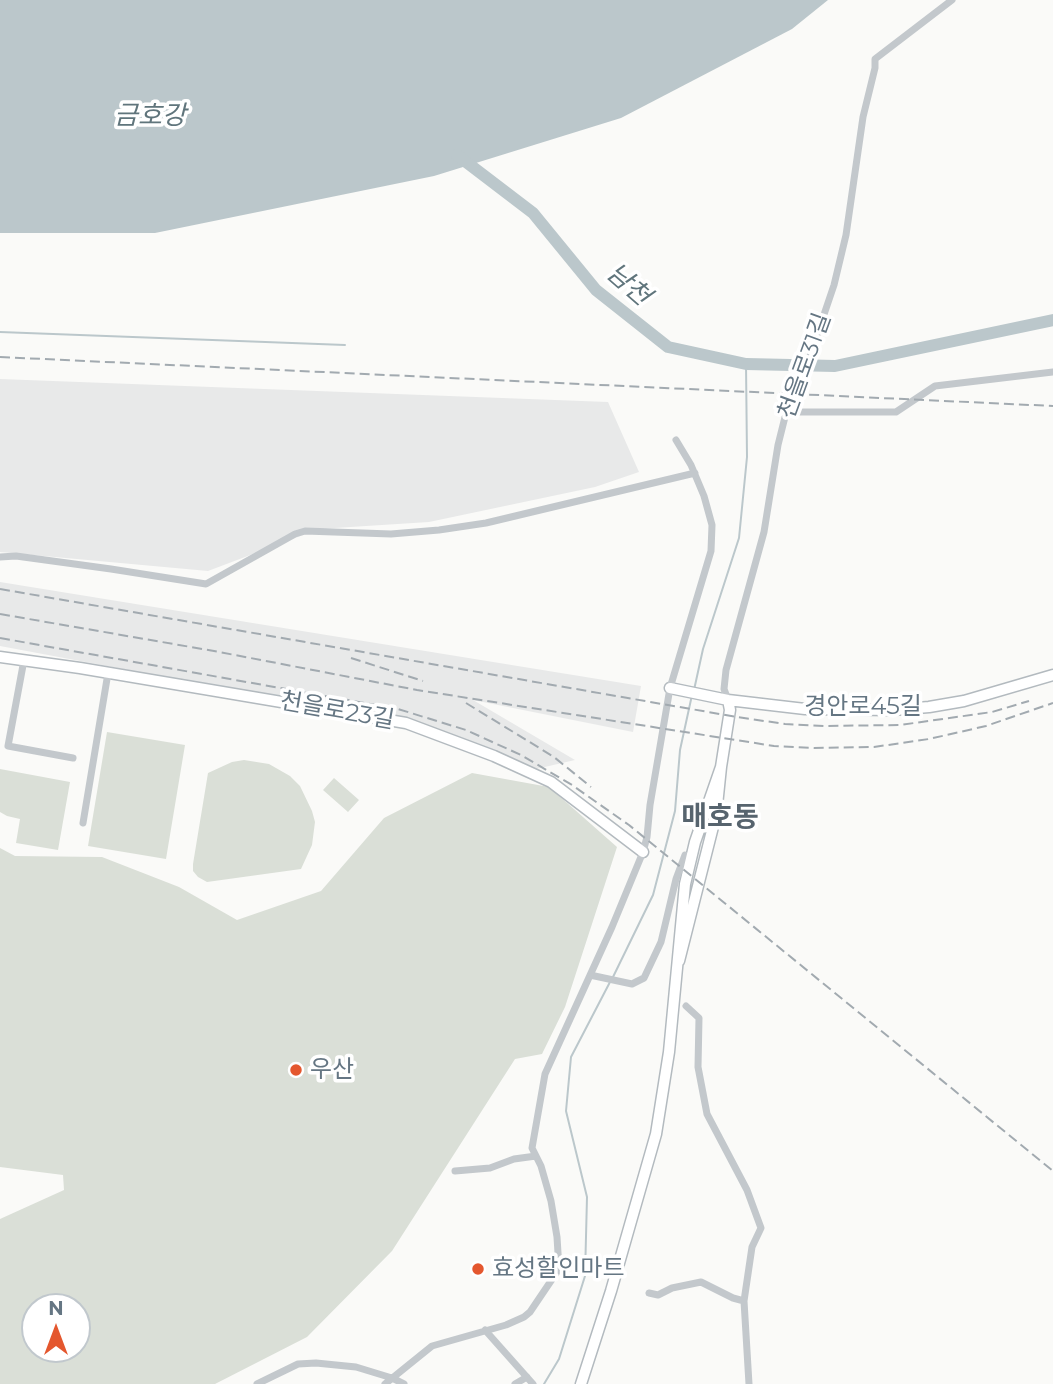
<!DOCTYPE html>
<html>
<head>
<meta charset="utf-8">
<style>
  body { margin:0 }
  #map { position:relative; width:1053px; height:1384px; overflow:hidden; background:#fafaf8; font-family:Montserrat,sans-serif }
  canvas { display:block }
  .north { position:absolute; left:21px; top:1293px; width:70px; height:70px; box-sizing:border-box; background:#fff; border:2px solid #c1c8cd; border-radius:50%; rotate:0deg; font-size:19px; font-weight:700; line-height:28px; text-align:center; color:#657683 }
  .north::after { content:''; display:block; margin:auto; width:24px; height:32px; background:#e4572e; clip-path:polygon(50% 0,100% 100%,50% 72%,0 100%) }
</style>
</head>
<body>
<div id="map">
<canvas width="1053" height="1384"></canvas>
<div class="north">N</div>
</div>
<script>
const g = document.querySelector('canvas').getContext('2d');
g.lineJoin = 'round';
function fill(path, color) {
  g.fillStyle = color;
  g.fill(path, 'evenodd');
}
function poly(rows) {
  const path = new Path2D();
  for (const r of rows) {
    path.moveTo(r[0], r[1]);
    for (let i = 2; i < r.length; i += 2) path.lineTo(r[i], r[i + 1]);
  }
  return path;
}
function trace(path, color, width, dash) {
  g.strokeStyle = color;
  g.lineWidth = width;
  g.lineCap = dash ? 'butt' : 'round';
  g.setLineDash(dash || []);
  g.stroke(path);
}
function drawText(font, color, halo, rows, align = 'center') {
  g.font = font + ' Montserrat,"Noto Sans KR",sans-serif';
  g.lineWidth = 7;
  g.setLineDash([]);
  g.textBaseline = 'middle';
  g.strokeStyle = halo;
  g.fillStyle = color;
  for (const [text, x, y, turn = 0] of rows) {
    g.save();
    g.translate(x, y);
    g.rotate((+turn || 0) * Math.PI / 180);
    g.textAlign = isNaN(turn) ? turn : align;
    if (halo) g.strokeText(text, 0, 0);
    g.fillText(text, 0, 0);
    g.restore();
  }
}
fill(poly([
  [0,379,608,402,639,472,595,487,429,522,319,529,208,571,0,552],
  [0,582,641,686,633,732,473,700,575,760,536,769,511,757,417,724,0,646]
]), '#e8e9e9');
fill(poly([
  [107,732,185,745,166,859,88,846],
  [244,760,269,764,290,776,300,786,312,811,315,822,312,845,301,869,207,882,198,877,193,871,193,864,208,773,232,762],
  [0,769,70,782,58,850,16,843,20,819,7,816,0,812],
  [472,773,549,787,617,847,565,1007,542,1054,515,1059,392,1251,307,1337,215,1384,0,1384,0,1219,64,1190,63,1175,0,1167,0,848,15,856,102,857,179,887,237,920,321,891,384,818],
  [35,1307,77,1307,77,1349,35,1349],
  [334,778,359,800,348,812,323,790]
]), '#dadfd7');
fill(poly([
  [0,0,828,0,792,29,621,118,434,176,155,233,0,233]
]), '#bbc7cb');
trace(poly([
  [0,332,345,345],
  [694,690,703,649,739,538,747,457,746,364],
  [613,977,653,895,675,811,680,750,692,695],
  [544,1384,559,1359,585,1276,587,1197,566,1111,571,1057,610,982]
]), '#bbc7cb', 2);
trace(poly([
  [457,155,533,213,596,290,668,347,746,364,835,366,1053,320]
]), '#bbc7cb', 12);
const secondary = poly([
  [0,657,80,668,406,723,494,756,551,782,643,852],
  [670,688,728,700,805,709,893,710,929,707,964,701,1053,675],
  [721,767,730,710,728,700],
  [581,1384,611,1291,656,1134,669,1052,685,884,695,842,721,767,716,815,679,961]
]);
trace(secondary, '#b3babf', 13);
trace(poly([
  [791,412,896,412,935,386,1053,372],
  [0,557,16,556,111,569,206,584,295,534,305,531,391,534,439,530,486,523,695,473],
  [24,660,8,746,73,758],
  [728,700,724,689,726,670,764,532,778,445,785,417,791,412,834,285,846,235,863,117,875,68,875,59,952,0],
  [83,823,108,673],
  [590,975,632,984,644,978,661,942,676,879,685,855],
  [686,1006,699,1018,698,1067,707,1114,747,1190,761,1228,752,1247,744,1301,749,1384],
  [455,1171,490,1168,514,1159,536,1156],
  [649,1293,658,1295,672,1288,701,1282,733,1298,744,1301],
  [485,1330,533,1384],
  [257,1384,298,1364,316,1363,356,1367,392,1378,404,1384],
  [385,1384,432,1346,506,1325,524,1317,530,1312,559,1269,557,1237,551,1201,541,1166,532,1148,545,1074,612,927,643,852,647,837,650,805,670,688,711,551,712,525,704,496,691,465,676,440],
  [515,1384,527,1377]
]), '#c3c8cc', 7);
trace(secondary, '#fff', 10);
trace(poly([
  [0,357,1053,406],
  [0,589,737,717,785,724,824,726,900,725,992,712,1029,701],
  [0,614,214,651,417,690,774,746,814,748,874,747,929,739,986,726,1053,703],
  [0,638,398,709,466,730,521,755,572,785,629,825,1053,1171],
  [351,658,423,681],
  [466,703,554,757,591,787]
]), '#a2aab0', 2, [10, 5]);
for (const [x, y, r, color] of [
  [296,1070,7,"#e4572e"],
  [478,1269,7,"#e4572e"]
]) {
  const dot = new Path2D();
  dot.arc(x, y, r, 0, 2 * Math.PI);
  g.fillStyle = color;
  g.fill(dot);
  trace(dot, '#fff', 2.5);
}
drawText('24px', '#657683', '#fff', [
  ["천을로31길",805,366,-70],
  ["경안로45길",863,707],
  ["천을로23길",337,711,10]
]);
drawText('24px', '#657683', '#fff', [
  ["우산",310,1070],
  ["효성할인마트",492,1269]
], 'left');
drawText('italic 26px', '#60757c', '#fff', [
  ["금호강",150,116],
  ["남천",628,285,41]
]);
drawText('bold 28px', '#57646e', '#fff', [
  ["매호동",720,818]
]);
</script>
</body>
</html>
